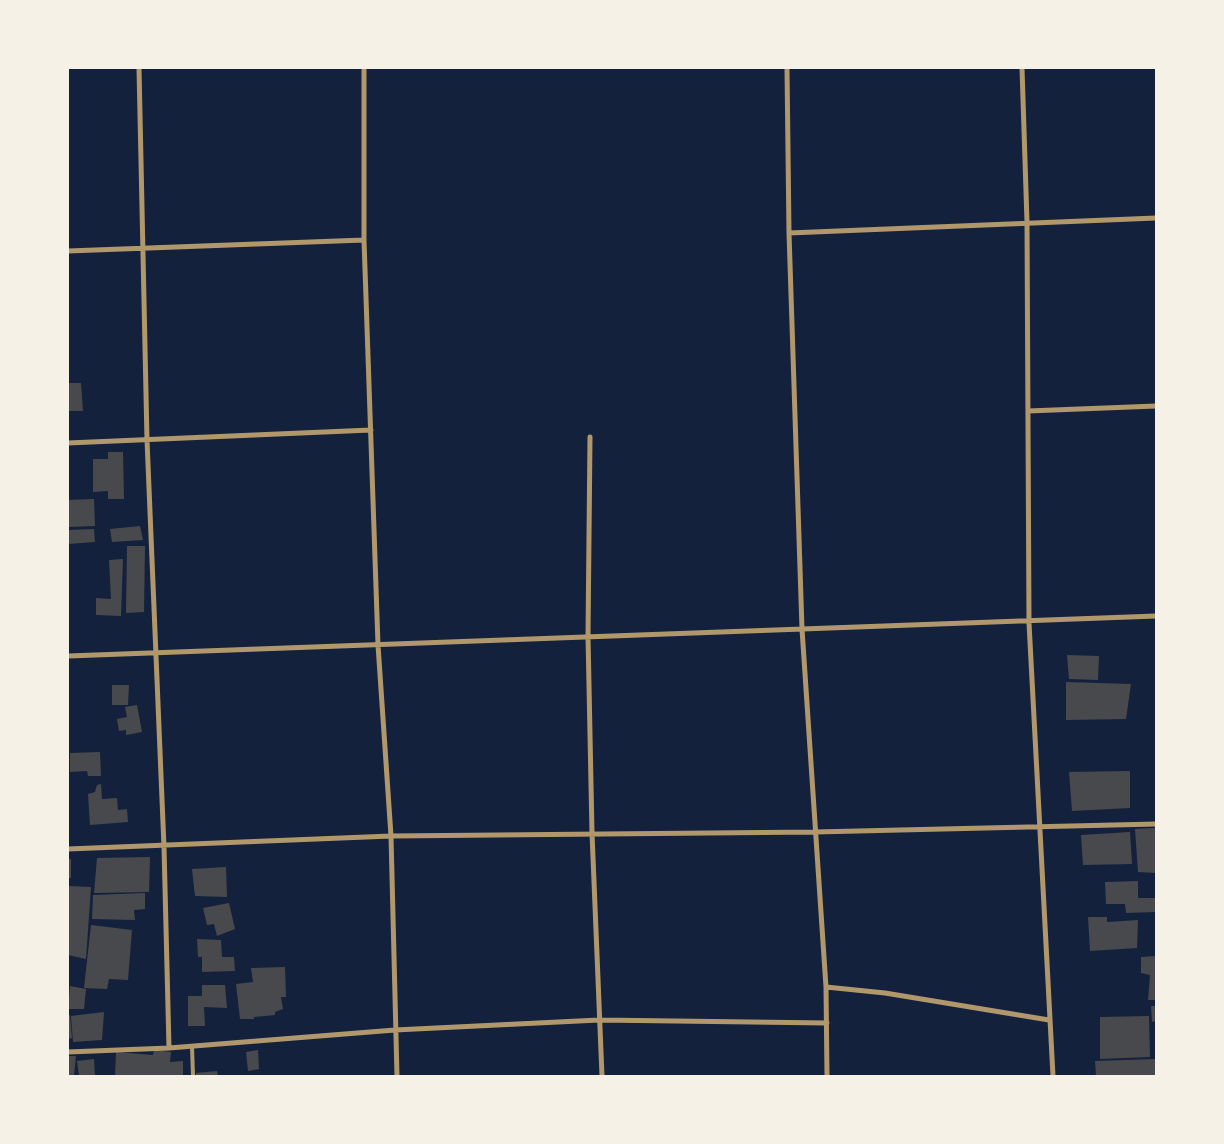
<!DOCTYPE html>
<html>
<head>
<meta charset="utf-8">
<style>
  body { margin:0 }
  #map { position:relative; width:1224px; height:1144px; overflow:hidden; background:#14213d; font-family:"Alegreya Sans",sans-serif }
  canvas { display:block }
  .frame { position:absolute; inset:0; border:69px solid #f6f1e7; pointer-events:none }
</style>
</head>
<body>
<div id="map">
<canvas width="1224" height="1144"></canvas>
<div class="frame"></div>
</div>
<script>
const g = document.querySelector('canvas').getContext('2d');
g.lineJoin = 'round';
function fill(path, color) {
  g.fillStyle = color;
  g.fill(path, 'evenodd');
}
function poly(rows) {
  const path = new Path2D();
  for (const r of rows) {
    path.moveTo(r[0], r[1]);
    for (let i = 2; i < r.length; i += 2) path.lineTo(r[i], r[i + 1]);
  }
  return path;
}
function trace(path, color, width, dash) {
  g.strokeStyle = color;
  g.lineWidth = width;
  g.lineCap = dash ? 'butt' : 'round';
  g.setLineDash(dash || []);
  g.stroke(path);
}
fill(poly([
  [68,383,81,383,83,411,68,411],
  [108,452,123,452,124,499,108,499,108,491,93,492,93,459,108,459],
  [94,499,95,526,68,527,68,500],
  [140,526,143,540,112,542,110,529],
  [94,529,95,542,68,544,68,530],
  [127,546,145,546,144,612,126,613],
  [123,559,121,616,96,615,96,598,111,599,109,560],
  [1067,655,1099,656,1098,680,1069,679],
  [1066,682,1131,684,1126,719,1066,720],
  [112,685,129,685,128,705,112,705],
  [137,705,142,732,126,735,126,730,119,731,117,719,127,717,125,707],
  [100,752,101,776,88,776,87,771,70,772,70,753],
  [1130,771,1130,808,1072,811,1069,772],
  [101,784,102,799,117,798,118,810,127,809,128,822,90,825,88,794,95,792,97,785],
  [1156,828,1156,873,1138,872,1135,829],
  [1130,832,1132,864,1083,865,1081,835],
  [150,857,149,892,94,893,97,858],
  [68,859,71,859,71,878,68,878],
  [226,867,227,897,195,896,192,869],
  [1138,881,1138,898,1156,898,1156,912,1126,913,1125,904,1106,904,1105,882],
  [68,886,91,887,86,959,68,955],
  [145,893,145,909,134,910,135,920,92,919,93,895],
  [229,903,235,929,217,936,214,924,207,925,203,908],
  [1088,917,1107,917,1107,922,1138,920,1137,948,1090,951],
  [91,925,132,930,128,980,109,979,107,989,84,988],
  [197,939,221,940,222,957,234,957,235,971,202,972,202,957,198,957],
  [1156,956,1156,1000,1148,1000,1150,975,1141,973,1141,957],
  [285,967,286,997,281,997,283,1009,275,1012,275,1015,254,1017,254,1019,240,1019,236,984,253,982,251,968],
  [202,985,225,985,227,1008,204,1007,205,1026,188,1026,188,996,202,996],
  [70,986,86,989,84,1009,69,1009,68,1007],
  [1151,1006,1156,1006,1156,1021,1152,1022],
  [104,1012,102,1040,73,1042,71,1016],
  [68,1015,70,1015,72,1038,68,1039],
  [1149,1016,1150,1057,1100,1059,1100,1017],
  [154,1050,171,1052,170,1062,183,1061,183,1076,115,1076,116,1052,153,1055],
  [258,1050,259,1069,248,1071,246,1052],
  [68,1056,76,1056,74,1076,68,1076],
  [94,1059,95,1076,79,1076,77,1061],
  [1155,1059,1155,1076,1096,1076,1095,1061],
  [217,1071,218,1076,196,1076,196,1073]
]), '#48494c');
trace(poly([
  [192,1046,193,1076]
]), '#b1986c', 4);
trace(poly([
  [139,68,147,440,164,847,169,1048],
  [364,68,364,240,378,645,391,836,397,1076],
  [787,68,789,233,802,629,826,987,827,1076],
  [1022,68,1027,222,1029,623,1053,1076],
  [789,233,1156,218],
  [68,251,364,240],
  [1028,411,1156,406],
  [590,437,588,636,592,833,602,1076],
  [68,443,371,430],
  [68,656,1156,616],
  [68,849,391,836,815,832,1156,824],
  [826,987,885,993,1049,1020],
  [68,1052,169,1048,395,1030,599,1020,827,1023]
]), '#b1986c', 5);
</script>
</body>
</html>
